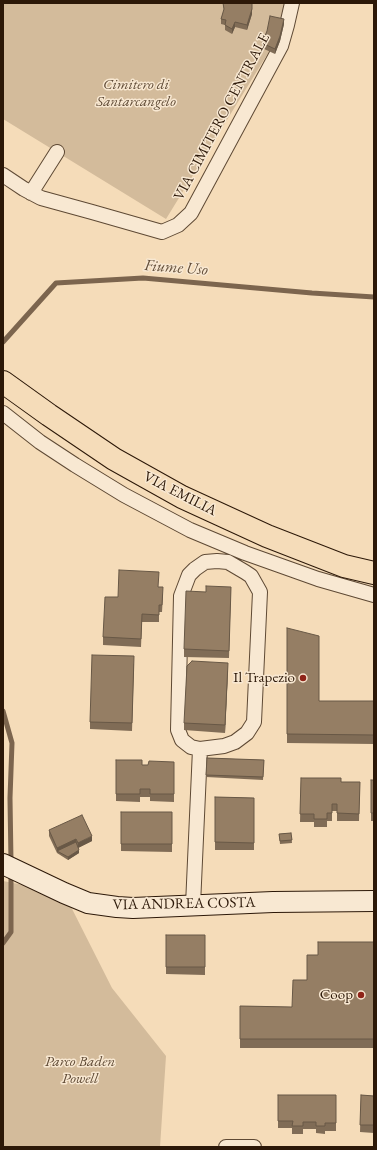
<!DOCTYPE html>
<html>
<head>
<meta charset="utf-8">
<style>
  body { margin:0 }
  #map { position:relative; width:377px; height:1150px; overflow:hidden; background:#f5dcb9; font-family:"EB Garamond",serif }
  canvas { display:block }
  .frame { position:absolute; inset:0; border:4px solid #2c1808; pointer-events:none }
</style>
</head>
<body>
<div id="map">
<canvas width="377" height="1150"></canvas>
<div class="frame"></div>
</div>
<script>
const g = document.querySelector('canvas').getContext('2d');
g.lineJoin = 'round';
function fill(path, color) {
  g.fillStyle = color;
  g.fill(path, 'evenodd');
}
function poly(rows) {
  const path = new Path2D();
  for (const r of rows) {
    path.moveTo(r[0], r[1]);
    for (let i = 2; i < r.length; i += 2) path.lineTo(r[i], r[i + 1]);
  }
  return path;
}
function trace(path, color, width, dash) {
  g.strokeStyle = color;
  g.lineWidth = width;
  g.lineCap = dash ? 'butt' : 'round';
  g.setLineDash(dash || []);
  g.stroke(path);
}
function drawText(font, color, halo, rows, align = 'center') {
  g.font = font + ' "EB Garamond",serif';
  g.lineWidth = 3;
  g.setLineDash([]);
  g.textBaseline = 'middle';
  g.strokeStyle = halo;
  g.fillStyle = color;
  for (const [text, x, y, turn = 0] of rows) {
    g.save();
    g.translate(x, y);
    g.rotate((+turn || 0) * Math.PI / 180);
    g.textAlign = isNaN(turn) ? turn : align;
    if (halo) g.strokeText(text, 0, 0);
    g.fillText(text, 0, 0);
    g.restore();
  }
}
fill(poly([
  [3,3,290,3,289,19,166,219,3,119],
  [3,881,64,893,112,988,166,1056,160,1147,3,1147]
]), '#d3bb9b');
trace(poly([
  [3,342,56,283,143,278,312,293,374,297],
  [3,711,12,743,10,798,11,862],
  [3,943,11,932,11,872]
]), '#7c654e', 5);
const street = poly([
  [3,175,24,189,41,198,92,212,162,232,178,225,191,213,281,46,287,25,292,3],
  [31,193,57,152],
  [3,413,40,442,75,465,124,495,190,530,245,553,318,579,374,595],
  [217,561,228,562,245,572,251,576,260,592,254,722,247,733,235,742,224,746,200,749,191,747,182,740,178,730,181,596,189,575,195,569,205,562,217,561],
  [193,905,200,749],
  [226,1147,254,1147]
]);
const secondary = poly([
  [3,864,64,893,88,903,117,907,133,908,273,902,374,901]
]);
const primary = poly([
  [3,382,49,415,114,459,182,497,267,536,344,566,374,573]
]);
trace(street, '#5e4934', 16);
trace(secondary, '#2c1808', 22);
trace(primary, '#2c1808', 24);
trace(street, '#f8e8d2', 14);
trace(secondary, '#f8e8d2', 20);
trace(primary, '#f5dcb9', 22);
fill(poly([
  [223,3,252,3,252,14,247,30,235,27,232,34,225,30,225,25,221,24,221,19,224,10],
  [284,24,280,41,275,54,262,48,262,43],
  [159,587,163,595,162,612,159,612,159,622,142,622,141,647,103,645,103,637,118,597],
  [231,587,229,658,184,657,184,649,206,592],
  [287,628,319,701,374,701,374,744,287,743],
  [134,663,132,731,90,729,90,722],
  [228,670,225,733,184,730,184,723],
  [207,758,264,760,263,780,206,777],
  [116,760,142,765,148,765,174,762,174,802,150,801,150,797,140,797,140,802,116,801],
  [301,778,341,782,360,782,359,821,337,821,337,811,332,811,332,821,327,821,327,827,314,827,314,822,300,822],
  [371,780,374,780,374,821,371,821],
  [215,797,254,798,254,850,215,850],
  [172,812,172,852,121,851,121,844],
  [49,830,92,841,78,848,79,853,68,860,57,853,49,836],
  [291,833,292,843,280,844,279,834],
  [166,935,205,935,205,975,166,974],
  [374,942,374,1048,240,1048,240,1006,292,1007,307,980,318,955],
  [278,1095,336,1095,336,1131,325,1131,325,1134,316,1133,316,1129,303,1129,303,1134,292,1134,292,1128,278,1128],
  [361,1095,374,1096,374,1133,360,1132]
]), '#806c56');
fill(poly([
  [252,9,252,14,247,30,247,25],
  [284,19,284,24,280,41,275,54,275,49],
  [235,22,235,27,232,34,232,29],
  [228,663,228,670,225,733,225,725],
  [92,836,92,841,78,848,78,843],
  [76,839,76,845,57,851,57,848],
  [79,850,79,853,68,860,68,857]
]), '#685846');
const building = poly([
  [223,3,252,3,252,9,247,25,235,22,232,29,225,25,226,20,221,19,224,9,223,3],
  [270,16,284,19,280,36,275,49,262,43,267,31,270,16],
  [119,570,159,572,158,587,163,587,162,605,159,605,159,615,142,614,141,639,103,637,105,597,118,597,119,570],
  [206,586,231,587,229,651,184,649,186,591,206,592,206,586],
  [287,628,319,636,319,701,374,701,374,735,287,734,287,628],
  [92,655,134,656,132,723,90,722,92,655],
  [192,661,228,663,225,725,184,723,187,666,192,661],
  [207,758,264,760,263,777,206,775,207,758],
  [116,760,142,760,142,765,148,765,149,761,174,762,174,794,150,794,150,789,140,789,140,794,116,794,116,760],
  [301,778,341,778,341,782,360,782,359,814,337,813,337,804,332,804,332,813,327,813,327,819,314,819,314,814,300,814,301,778],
  [371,780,374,780,374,813,371,813,371,780],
  [215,797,254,798,254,843,215,842,215,797],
  [121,812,172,812,172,844,121,844,121,812],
  [82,815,92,836,78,843,76,839,57,848,49,830,82,815],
  [291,833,292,840,280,841,279,834,291,833],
  [76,842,79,850,68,857,57,851,76,842],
  [166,935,205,935,205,967,166,967,166,935],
  [318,942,374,942,374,1039,240,1039,240,1006,292,1007,293,980,307,980,307,955,318,955,318,942],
  [278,1095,336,1095,336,1123,325,1123,325,1126,316,1126,316,1122,303,1122,303,1126,292,1126,293,1121,278,1121,278,1095],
  [361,1095,374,1096,374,1125,360,1125,361,1095]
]);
fill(building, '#957e64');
trace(building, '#685846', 1);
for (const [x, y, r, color] of [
  [303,678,4,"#8f2418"],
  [361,995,4,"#8f2418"]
]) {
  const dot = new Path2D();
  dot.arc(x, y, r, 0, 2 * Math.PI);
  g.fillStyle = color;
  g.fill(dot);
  trace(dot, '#f8e8d2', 1.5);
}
drawText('italic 15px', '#5e4934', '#f8e8d2', [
  ["Cimitero di",136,85],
  ["Santarcangelo",136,102],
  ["Parco Baden",80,1062],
  ["Powell",80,1079]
]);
drawText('15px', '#2c1808', '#f8e8d2', [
  ["VIA CIMITERO CENTRALE",222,117,-62],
  ["VIA EMILIA",180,494,27],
  ["VIA ANDREA COSTA",184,904,-1]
]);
drawText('15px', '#2c1808', '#f8e8d2', [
  ["Il Trapezio",295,678],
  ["Coop",353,995]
], 'right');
drawText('italic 16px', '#614c37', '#f8e8d2', [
  ["Fiume Uso",176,268,4]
]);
</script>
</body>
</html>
